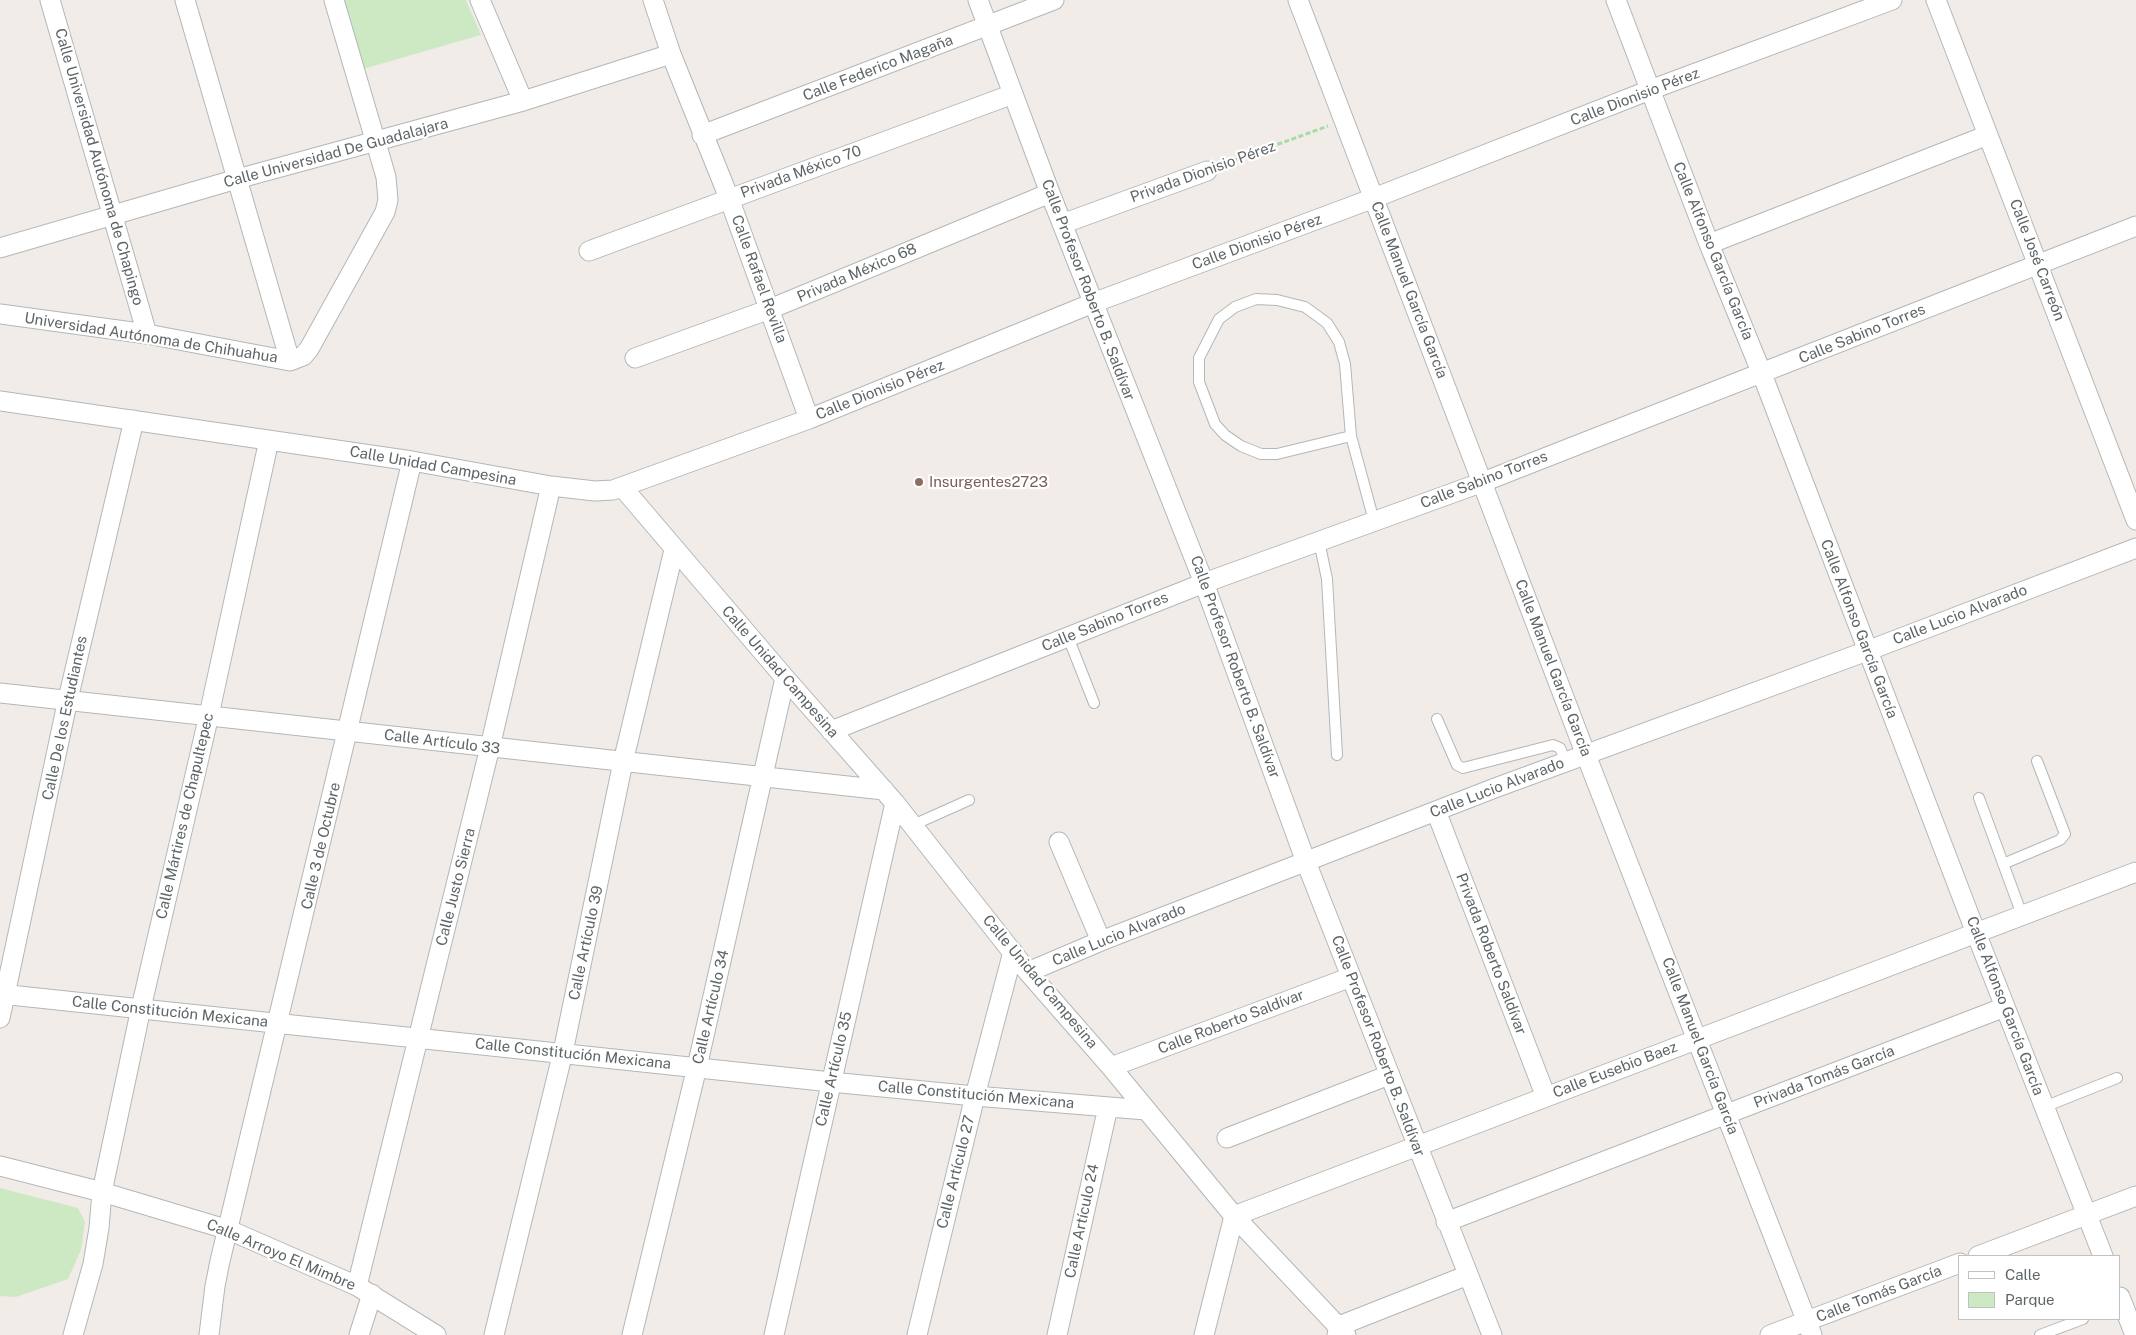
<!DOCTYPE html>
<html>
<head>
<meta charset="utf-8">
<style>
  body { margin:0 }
  #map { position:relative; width:2136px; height:1335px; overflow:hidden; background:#f1ece7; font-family:"Public Sans",sans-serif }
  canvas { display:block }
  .legend { position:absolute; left:1958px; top:1255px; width:162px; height:65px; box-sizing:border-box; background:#fff; border:1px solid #bfc1c3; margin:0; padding:6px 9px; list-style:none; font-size:15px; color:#5e6568 }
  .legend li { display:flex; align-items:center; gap:10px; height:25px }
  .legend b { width:25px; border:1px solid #bfc1c3 }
</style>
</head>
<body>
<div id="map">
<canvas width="2136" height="1335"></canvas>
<ul class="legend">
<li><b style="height:6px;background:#fff"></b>Calle</li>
<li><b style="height:14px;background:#cde9c3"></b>Parque</li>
</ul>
</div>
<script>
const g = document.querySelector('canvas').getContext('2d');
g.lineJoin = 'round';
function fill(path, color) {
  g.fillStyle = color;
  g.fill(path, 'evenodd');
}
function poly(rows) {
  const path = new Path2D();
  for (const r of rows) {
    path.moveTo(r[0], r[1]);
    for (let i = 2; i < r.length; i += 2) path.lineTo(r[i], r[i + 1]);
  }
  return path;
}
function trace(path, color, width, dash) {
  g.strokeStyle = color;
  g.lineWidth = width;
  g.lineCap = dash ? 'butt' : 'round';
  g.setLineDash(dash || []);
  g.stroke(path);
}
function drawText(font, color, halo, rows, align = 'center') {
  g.font = font + ' "Public Sans",sans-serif';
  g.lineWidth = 4.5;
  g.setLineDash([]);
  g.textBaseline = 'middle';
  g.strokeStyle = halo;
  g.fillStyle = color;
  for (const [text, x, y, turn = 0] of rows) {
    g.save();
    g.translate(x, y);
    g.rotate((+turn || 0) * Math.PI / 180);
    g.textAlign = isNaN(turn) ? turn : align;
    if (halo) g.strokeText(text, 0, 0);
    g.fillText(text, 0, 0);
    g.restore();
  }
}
fill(poly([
  [344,0,466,0,481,35,363,69],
  [0,1188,78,1208,85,1222,81,1250,68,1279,16,1297,0,1296]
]), '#cde9c3');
const service = poly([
  [1351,436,1345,364,1339,342,1327,323,1305,307,1277,300,1256,299,1235,307,1219,319,1199,358,1199,382,1215,424,1225,435,1241,446,1261,454,1277,454,1351,436,1374,521],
  [1319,541,1327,579,1337,755],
  [1068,637,1094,703],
  [1437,719,1457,765,1463,768,1553,745,1560,748,1566,762],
  [1979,798,2022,915],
  [913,825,969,800],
  [2003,864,2060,840,2065,834,2037,761],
  [2044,1107,2117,1078],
  [2040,1335,2083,1319]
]);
const minor = poly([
  [50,0,147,334],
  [185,0,290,361],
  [480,0,523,101],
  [653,0,671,54,729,198,809,419],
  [978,0,1050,193,1204,583,1306,862,1492,1335],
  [1298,0,1586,755,1812,1335],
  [1616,0,1709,244,1762,374,1976,933,2103,1256],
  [1936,0,2136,520],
  [702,135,1054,0],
  [1062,224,1207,171],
  [1709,244,1988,135],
  [0,248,237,179,523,101,671,54],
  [589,251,1013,94],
  [0,314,147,334,290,361,303,356,309,349,385,212,388,200,386,177,334,0],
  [635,358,770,309,1050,193],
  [0,401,412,461,551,486,595,491,613,490,809,419,1093,303,1374,198,1650,90,1892,0],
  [623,488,785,678,895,803,1028,972,1111,1067,1234,1216,1346,1335],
  [0,693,884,790],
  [831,731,1204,583,1483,482,2136,226],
  [1436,811,1546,1097],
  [1059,842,1101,941],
  [1028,972,1101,941,1495,788,1867,651,2136,548],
  [0,994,831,1082,975,1096,1146,1110],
  [0,1018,68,699,134,420],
  [1111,1067,1351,977],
  [1227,1138,1389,1075],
  [0,1166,102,1192,229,1230,357,1286,436,1335],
  [1446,1222,2005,1007],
  [1978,1256,2136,1196],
  [357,1286,490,747,551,486],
  [2120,1297,2135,1335],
  [73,1335,93,1264,99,1228,102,1192,141,1008,209,715,269,440],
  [209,1335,215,1286,220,1261,412,461],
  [359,1335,372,1294],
  [494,1335,563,1052,623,762,674,550],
  [632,1335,697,1067,785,678],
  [774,1335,895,803],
  [917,1335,975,1096,1013,952],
  [1057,1335,1108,1107],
  [1204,1335,1234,1216,2136,872],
  [1337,1335,1339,1326,1468,1275],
  [1770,1335,1960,1263]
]);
trace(service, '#b2b7ba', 12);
trace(minor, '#b2b7ba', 21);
trace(poly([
  [1221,165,1328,126]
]), '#a5dca6', 3, [5, 2.5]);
trace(service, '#fff', 10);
trace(minor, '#fff', 19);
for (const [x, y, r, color] of [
  [919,482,5,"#8d6e63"]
]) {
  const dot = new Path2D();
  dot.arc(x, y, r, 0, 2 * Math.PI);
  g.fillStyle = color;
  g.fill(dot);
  trace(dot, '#fff', 2);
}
drawText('15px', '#5e6568', '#fff', [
  ["Calle Federico Magaña",878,68,-21],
  ["Calle Dionisio Pérez",1635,97,-21],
  ["Calle Universidad De Guadalajara",336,153,-15],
  ["Calle Universidad Autónoma de Chapingo",99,167,74],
  ["Privada México 70",801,172,-20],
  ["Privada Dionisio Pérez",1203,172,-20],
  ["Calle Dionisio Pérez",1257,242,-20],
  ["Calle Alfonso García García",1713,251,68],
  ["Calle José Carreón",2037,260,69],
  ["Privada México 68",857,273,-23],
  ["Calle Rafael Revilla",759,279,70],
  ["Calle Profesor Roberto B. Saldívar",1088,290,69],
  ["Calle Manuel García García",1409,290,69],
  ["Calle Sabino Torres",1862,334,-22],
  ["Universidad Autónoma de Chihuahua",151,338,9],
  ["Calle Dionisio Pérez",880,390,-22],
  ["Calle Unidad Campesina",433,466,10],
  ["Calle Sabino Torres",1484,480,-21],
  ["Calle Lucio Alvarado",1960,615,-21],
  ["Calle Sabino Torres",1105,622,-22],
  ["Calle Alfonso García García",1859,629,69],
  ["Calle Profesor Roberto B. Saldívar",1235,667,70],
  ["Calle Manuel García García",1553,668,69],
  ["Calle Unidad Campesina",780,672,49],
  ["Calle De los Estudiantes",65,718,-78],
  ["Calle Artículo 33",442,742,7],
  ["Calle Lucio Alvarado",1497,788,-21],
  ["Calle Mártires de Chapultepec",185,816,-77],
  ["Calle 3 de Octubre",321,846,-77],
  ["Calle Justo Sierra",456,887,-76],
  ["Calle Lucio Alvarado",1119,935,-22],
  ["Calle Artículo 39",586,943,-78],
  ["Privada Roberto Saldívar",1491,954,69],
  ["Calle Unidad Campesina",1040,982,50],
  ["Calle Alfonso García García",2005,1006,69],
  ["Calle Artículo 34",711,1007,-77],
  ["Calle Constitución Mexicana",170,1012,6],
  ["Calle Roberto Saldívar",1231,1022,-21],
  ["Calle Profesor Roberto B. Saldívar",1378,1046,69],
  ["Calle Manuel García García",1700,1046,69],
  ["Calle Constitución Mexicana",573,1054,6],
  ["Calle Artículo 35",834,1069,-77],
  ["Calle Eusebio Baez",1615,1070,-21],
  ["Privada Tomás García",1824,1077,-21],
  ["Calle Constitución Mexicana",976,1095,5],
  ["Calle Artículo 27",956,1172,-76],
  ["Calle Artículo 24",1082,1221,-78],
  ["Calle Arroyo El Mimbre",281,1255,23],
  ["Calle Tomás García",1879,1294,-21]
]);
drawText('15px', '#785e54', '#fff', [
  ["Insurgentes2723",929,482]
], 'left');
</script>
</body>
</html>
